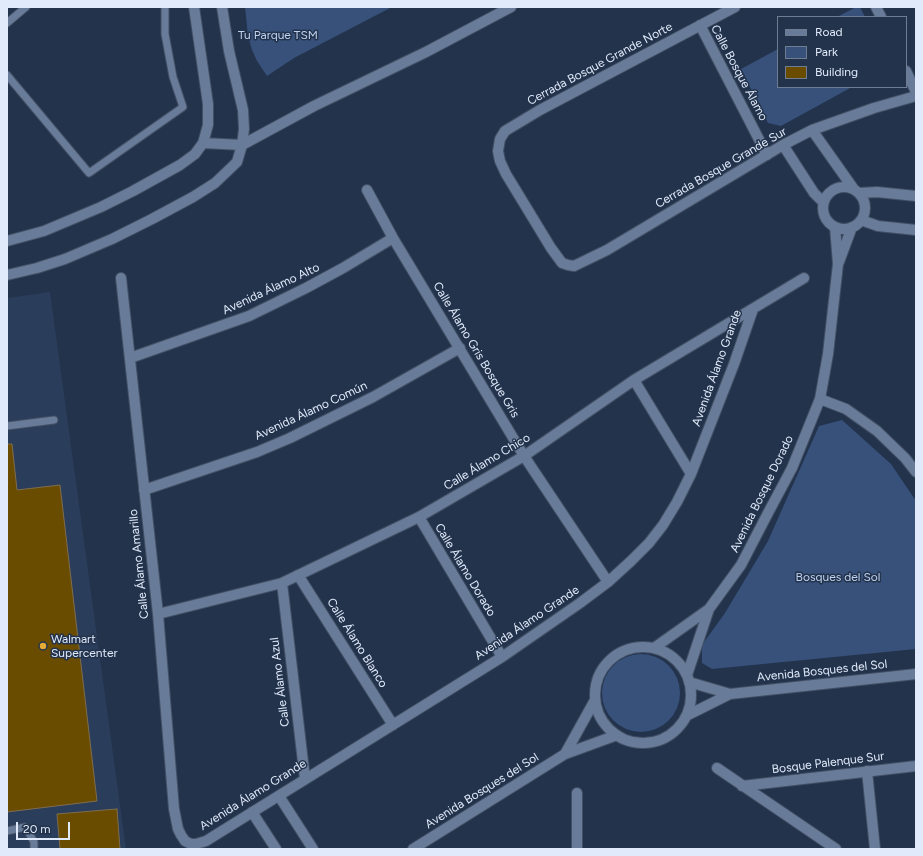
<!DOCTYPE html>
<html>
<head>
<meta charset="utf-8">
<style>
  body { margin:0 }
  #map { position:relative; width:923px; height:856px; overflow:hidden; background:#23334c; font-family:Figtree,sans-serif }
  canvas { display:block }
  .frame { position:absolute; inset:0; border:8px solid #e0eafa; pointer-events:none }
  .legend { position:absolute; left:777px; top:16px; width:130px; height:72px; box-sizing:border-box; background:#23334c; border:1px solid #6f7c92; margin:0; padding:5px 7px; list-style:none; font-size:12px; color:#e0eafa }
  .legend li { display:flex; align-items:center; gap:8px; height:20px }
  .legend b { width:20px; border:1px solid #6f7c92 }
  .scale { position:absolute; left:16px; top:822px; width:54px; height:18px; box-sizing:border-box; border:2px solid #e0eafa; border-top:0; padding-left:5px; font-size:12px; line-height:14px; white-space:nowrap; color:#e0eafa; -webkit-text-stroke:3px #23334c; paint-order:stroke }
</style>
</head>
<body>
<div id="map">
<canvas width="923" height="856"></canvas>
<div class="frame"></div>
<ul class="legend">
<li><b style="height:5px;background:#687b98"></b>Road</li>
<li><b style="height:11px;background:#37517a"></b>Park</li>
<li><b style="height:11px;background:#6a4c00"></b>Building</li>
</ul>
<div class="scale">20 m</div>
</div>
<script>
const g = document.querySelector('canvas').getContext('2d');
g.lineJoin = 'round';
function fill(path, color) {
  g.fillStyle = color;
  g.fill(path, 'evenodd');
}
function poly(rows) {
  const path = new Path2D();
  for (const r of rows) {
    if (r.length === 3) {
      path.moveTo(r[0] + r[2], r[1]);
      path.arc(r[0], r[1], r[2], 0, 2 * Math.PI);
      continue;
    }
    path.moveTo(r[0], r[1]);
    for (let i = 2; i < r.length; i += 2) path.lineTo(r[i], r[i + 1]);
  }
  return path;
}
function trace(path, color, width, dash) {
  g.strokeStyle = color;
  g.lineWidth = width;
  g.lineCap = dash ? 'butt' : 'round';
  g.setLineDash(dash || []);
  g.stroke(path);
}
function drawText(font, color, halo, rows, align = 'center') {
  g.font = font + ' Figtree,sans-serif';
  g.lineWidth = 3;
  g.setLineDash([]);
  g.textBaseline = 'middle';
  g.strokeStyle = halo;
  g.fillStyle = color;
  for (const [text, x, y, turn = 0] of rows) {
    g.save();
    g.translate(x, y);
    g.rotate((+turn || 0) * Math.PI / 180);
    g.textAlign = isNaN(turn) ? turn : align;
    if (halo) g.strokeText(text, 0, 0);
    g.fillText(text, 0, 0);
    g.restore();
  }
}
fill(poly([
  [50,292,126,849,7,849,7,298]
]), '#2a3d5b');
fill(poly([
  [245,7,392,7,294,58,267,76,257,61,252,50,248,36],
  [856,7,860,7,865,17,837,17],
  [778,49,778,87,852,87,781,126,768,123,741,69],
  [842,420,891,464,916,501,916,649,712,669,702,663,702,645,725,613,768,541,819,426],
  [641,693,39]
]), '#37517a');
const building = poly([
  [7,444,12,444,17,490,60,485,97,801,7,812,7,444],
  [117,809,120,849,60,849,57,814,117,809]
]);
fill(building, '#6a4c00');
trace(building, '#7e6d4e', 1);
const service = poly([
  [7,23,26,7],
  [7,75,89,173,183,107,173,77,165,34,165,7],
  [7,426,54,420],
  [7,831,25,827,29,833,34,842,34,849]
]);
const minor = poly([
  [735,7,540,110,505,131,500,139,498,151,500,161,506,174,551,248,562,263,568,265,574,266,607,250,783,145,812,130,874,108,916,96],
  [876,7,881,17],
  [700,25,767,155],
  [906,71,916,92],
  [812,130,853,188],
  [203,143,242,145,314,106,426,52,511,7],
  [783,145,814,193,823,202],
  [844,208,21],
  [367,190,393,238,524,456,608,582],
  [859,193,877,192,916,196],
  [861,220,878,226,916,230],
  [7,241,44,231,101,207,133,191,180,165,195,154,203,143,208,125,208,104,194,7],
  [839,262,852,227],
  [7,275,37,268,65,259,112,239,152,219,193,197,215,183,237,162,242,145,244,129,243,110,229,51,222,7],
  [121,278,158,614,174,809,178,829,181,835,185,841,191,844,196,844,206,841,222,831,502,657,580,603,608,582,631,561,649,543,663,525,677,502,691,474,734,364,753,309],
  [130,358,249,316,306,288,343,268,393,238],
  [634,380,691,474],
  [820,399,846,409,877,431,905,458,916,472],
  [144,490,257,452,290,438,373,397,460,348],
  [419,517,502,657],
  [298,575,393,725],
  [282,583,305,779],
  [158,614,282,583,419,517,524,456,634,380,804,278],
  [643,695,48],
  [654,648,709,609],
  [687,675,709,609,741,565,768,513,792,468,820,399,828,354,838,264,835,227],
  [689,682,730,694],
  [686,716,730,694,916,674],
  [565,754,595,700],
  [717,768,836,849],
  [867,771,875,849],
  [742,786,916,766],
  [577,793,577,849],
  [279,796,313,849],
  [252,812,276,849],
  [413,849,565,754,617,735]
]);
trace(service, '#425065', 9);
trace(minor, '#425065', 12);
trace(service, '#687b98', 7);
trace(minor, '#687b98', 10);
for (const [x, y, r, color] of [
  [43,646,4,"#e5ad35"]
]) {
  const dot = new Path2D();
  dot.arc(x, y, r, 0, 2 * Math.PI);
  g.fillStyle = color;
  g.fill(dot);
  trace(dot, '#23334c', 1.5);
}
drawText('12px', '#bed2f1', '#23334c', [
  ["Tu Parque TSM",278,35],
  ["Bosques del Sol",838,577]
]);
drawText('12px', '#e0eafa', '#23334c', [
  ["Cerrada Bosque Grande Norte",600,64,-28],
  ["Calle Bosque Álamo",739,73,62],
  ["Cerrada Bosque Grande Sur",721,168,-30],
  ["Avenida Álamo Alto",271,289,-25],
  ["Calle Álamo Gris Bosque Gris",476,350,59],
  ["Avenida Álamo Grande",717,368,-70],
  ["Avenida Álamo Común",311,411,-25],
  ["Calle Álamo Chico",487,462,-31],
  ["Avenida Bosque Dorado",762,494,-64],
  ["Calle Álamo Amarillo",139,564,-96],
  ["Calle Álamo Dorado",465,570,59],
  ["Avenida Álamo Grande",527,623,-34],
  ["Calle Álamo Blanco",357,643,58],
  ["Avenida Bosques del Sol",822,671,-6],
  ["Calle Álamo Azul",280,682,-97],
  ["Bosque Palenque Sur",828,763,-7],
  ["Avenida Bosques del Sol",482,791,-32],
  ["Avenida Álamo Grande",253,795,-32]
]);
drawText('12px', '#e0eafa', '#23334c', [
  ["Walmart",51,639],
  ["Supercenter",51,653]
], 'left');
</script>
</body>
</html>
